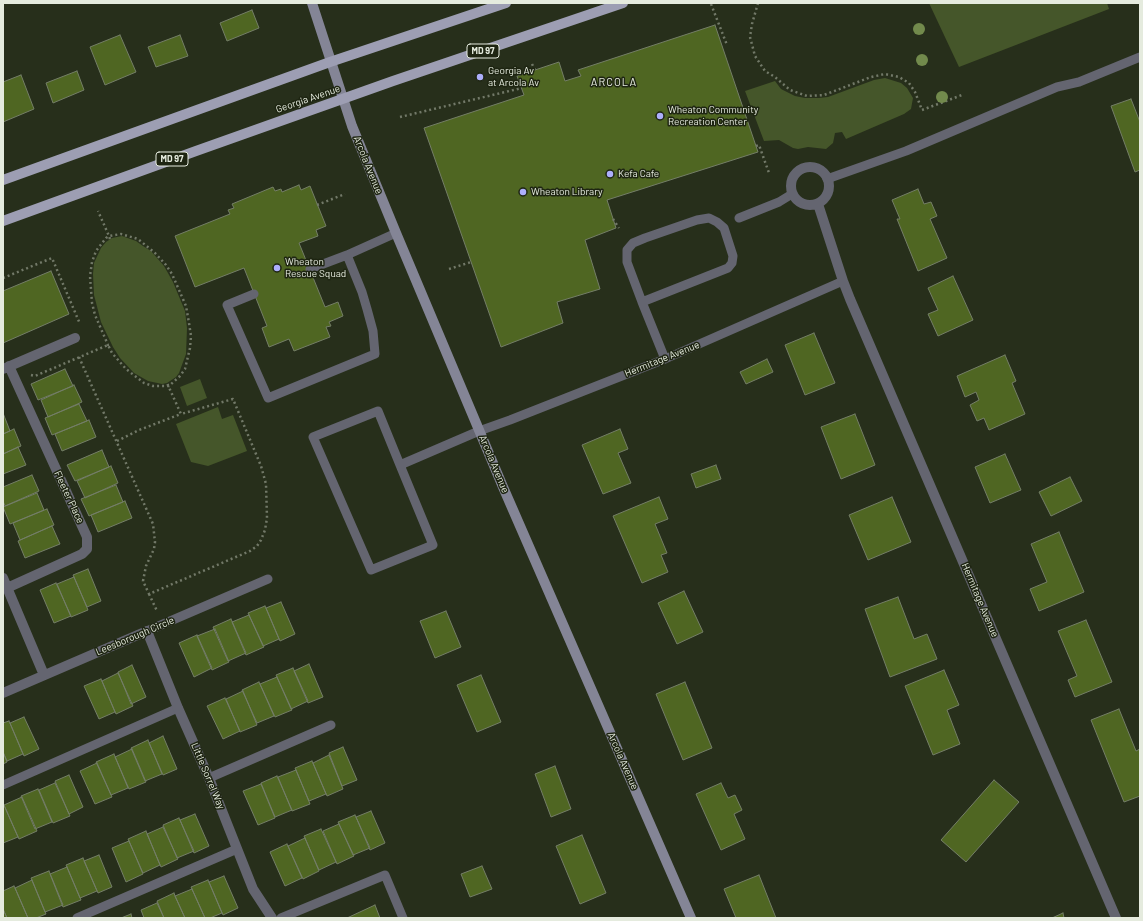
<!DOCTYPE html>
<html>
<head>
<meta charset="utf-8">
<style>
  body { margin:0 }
  #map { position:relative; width:1143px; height:921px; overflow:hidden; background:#272f1b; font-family:Barlow,sans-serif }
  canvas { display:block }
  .frame { position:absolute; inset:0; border:4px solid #e5ebde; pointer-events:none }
</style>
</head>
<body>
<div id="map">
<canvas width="1143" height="921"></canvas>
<div class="frame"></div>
</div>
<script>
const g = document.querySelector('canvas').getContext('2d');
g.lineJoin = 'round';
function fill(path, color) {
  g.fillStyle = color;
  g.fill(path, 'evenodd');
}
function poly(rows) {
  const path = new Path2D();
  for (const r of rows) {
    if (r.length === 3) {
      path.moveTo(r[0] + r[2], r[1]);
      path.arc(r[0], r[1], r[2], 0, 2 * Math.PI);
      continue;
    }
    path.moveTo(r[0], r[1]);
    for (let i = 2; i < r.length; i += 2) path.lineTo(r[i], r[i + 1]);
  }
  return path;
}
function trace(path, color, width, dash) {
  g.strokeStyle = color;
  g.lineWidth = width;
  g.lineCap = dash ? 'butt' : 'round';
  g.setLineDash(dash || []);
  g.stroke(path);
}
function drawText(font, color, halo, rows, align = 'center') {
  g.font = font + ' Barlow,sans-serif';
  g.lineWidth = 3;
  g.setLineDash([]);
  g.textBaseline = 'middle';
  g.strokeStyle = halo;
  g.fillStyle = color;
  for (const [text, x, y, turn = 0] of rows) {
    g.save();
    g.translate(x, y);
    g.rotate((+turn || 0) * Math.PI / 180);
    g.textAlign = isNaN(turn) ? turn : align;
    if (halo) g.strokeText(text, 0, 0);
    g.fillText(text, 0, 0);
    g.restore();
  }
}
fill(poly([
  [929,3,1107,3,1109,9,959,67],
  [885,78,901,83,907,88,913,98,911,109,904,114,846,139,842,132,835,133,833,143,826,149,808,147,798,149,793,148,779,140,764,141,745,91,775,81,781,89,795,96,805,98,819,98,828,97,874,80],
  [122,236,136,241,143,246,151,251,164,266,173,282,185,311,187,328,186,354,179,373,176,377,167,383,162,384,148,381,134,373,120,358,113,347,101,322,94,295,93,274,94,263,101,248,106,242,112,238],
  [200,379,207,398,187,406,180,387],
  [218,407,222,419,233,415,247,451,208,466,191,462,176,424]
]), '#45562a');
const building = poly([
  [252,10,259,28,227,41,220,23,252,10],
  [715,25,758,152,607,200,616,228,585,240,600,289,557,302,563,323,501,347,424,128,524,95,517,76,559,62,565,81,581,76,578,70,715,25],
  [120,35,136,72,105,85,90,47,120,35],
  [180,35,188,56,156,67,148,47,180,35],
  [77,71,84,90,53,103,46,83,77,71],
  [21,75,34,109,3,122,3,82,21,75],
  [1131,99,1140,122,1140,170,1135,172,1111,106,1131,99],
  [299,185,301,190,310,186,326,226,316,230,318,236,299,243,325,307,338,302,343,316,329,322,331,326,326,327,330,337,294,351,289,339,269,347,262,328,267,326,244,268,195,287,175,236,230,214,228,210,234,208,232,204,273,187,275,191,281,189,282,192,299,185],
  [918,189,924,204,931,202,937,216,930,219,947,258,918,271,897,219,900,219,892,200,918,189],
  [51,271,69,314,3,343,3,291,51,271],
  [953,276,973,320,938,336,928,314,938,310,928,288,953,276],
  [814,333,835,383,805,395,785,345,814,333],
  [1005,355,1016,381,1012,383,1025,414,989,430,984,418,977,421,970,405,979,400,976,392,965,397,957,376,1005,355],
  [767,359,773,372,746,384,740,372,767,359],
  [65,369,73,386,38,400,31,384,65,369],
  [74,385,82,402,48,417,41,400,74,385],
  [79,404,87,421,52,435,45,418,79,404],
  [3,413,10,431,3,434,3,413],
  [855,414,875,465,841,479,821,427,855,414],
  [89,420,96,437,62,451,55,434,89,420],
  [14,429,21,446,3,454,3,434,14,429],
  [620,429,628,449,618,453,631,483,603,494,582,445,620,429],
  [18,447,26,465,3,474,3,454,18,447],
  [102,450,109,467,75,481,67,465,102,450],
  [1005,454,1021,490,990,503,975,467,1005,454],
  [716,465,721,479,696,488,691,474,716,465],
  [111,466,118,483,85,498,77,481,111,466],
  [32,475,39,491,5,506,3,501,3,487,32,475],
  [1070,477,1082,501,1051,516,1039,492,1070,477],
  [116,485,123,502,89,516,81,499,116,485],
  [37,493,44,510,10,524,3,507,37,493],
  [659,497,668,519,655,524,667,553,661,555,668,572,642,583,613,516,659,497],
  [892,497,911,542,868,560,849,515,892,497],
  [125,501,132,518,98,532,91,515,125,501],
  [47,509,54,525,20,540,13,523,47,509],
  [52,526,60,544,25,558,18,541,52,526],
  [1059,532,1084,592,1039,611,1030,589,1047,582,1031,544,1059,532],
  [88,569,101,601,87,607,73,575,88,569],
  [74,577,88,610,71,617,57,584,74,577],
  [56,583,71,616,54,623,40,590,56,583],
  [684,591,703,632,677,644,658,603,684,591],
  [898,597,914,639,927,634,937,659,890,677,865,609,898,597],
  [281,602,295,634,280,641,266,608,281,602],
  [265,606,279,639,263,646,248,613,265,606],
  [446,611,461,647,435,658,420,621,446,611],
  [249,615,264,647,246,655,232,622,249,615],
  [231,619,246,653,228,661,213,627,231,619],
  [1086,620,1112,682,1075,697,1068,680,1077,676,1058,631,1086,620],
  [215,629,229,662,212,670,197,636,215,629],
  [197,635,212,668,194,677,179,643,197,635],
  [309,664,323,697,308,703,294,671,309,664],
  [132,665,146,697,131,704,118,672,132,665],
  [293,668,308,701,291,709,276,675,293,668],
  [944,670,959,705,947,710,960,744,933,755,905,686,944,670],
  [118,673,133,706,116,714,102,681,118,673],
  [481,675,501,722,477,732,457,685,481,675],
  [277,677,292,710,275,717,260,684,277,677],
  [101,679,115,712,99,719,84,686,101,679],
  [259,682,274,716,257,723,242,690,259,682],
  [685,682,712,748,683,760,656,694,685,682],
  [243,691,257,725,240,732,226,699,243,691],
  [225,698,240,731,223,739,207,706,225,698],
  [1119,709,1136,751,1140,749,1140,796,1124,802,1091,720,1119,709],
  [24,717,39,749,24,756,10,723,24,717],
  [9,721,23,754,7,761,3,752,3,723,9,721],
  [163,736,177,769,163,775,149,743,163,736],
  [148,740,162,774,145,781,131,748,148,740],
  [343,747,357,780,342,786,329,753,343,747],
  [132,749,146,782,129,789,115,757,132,749],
  [3,752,7,762,3,764,3,752],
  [114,754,128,788,111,795,96,762,114,754],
  [329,755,343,789,327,796,313,763,329,755],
  [312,761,326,794,309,801,295,768,312,761],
  [97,763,112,797,95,804,80,771,97,763],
  [555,766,571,809,551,817,535,774,555,766],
  [296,770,310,804,292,811,278,777,296,770],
  [69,775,83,807,69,814,55,781,69,775],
  [277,776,292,810,275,817,261,783,277,776],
  [994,780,1019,802,966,862,941,840,994,780],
  [55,783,70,816,53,823,39,790,55,783],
  [721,783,728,798,735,795,742,810,734,814,745,839,721,850,696,794,721,783],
  [261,784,275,818,258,825,243,791,261,784],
  [38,789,52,822,35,829,21,796,38,789],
  [22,797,37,831,19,839,4,805,22,797],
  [3,803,18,837,3,843,3,803],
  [371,811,385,843,370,850,356,817,371,811],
  [195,814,209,846,194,853,180,820,195,814],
  [355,815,370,848,353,855,338,822,355,815],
  [179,818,194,851,177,858,163,825,179,818],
  [339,824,354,856,337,864,323,831,339,824],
  [163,827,178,859,161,867,147,834,163,827],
  [321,829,336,862,319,870,304,836,321,829],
  [146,831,160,865,143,873,128,839,146,831],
  [582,835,606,893,580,904,556,846,582,835],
  [305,838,319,871,303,879,288,846,305,838],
  [129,841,143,874,126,882,112,848,129,841],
  [287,844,302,878,285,886,270,852,287,844],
  [99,855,112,887,98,893,84,861,99,855],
  [83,858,97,891,80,898,66,865,83,858],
  [482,866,492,889,470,897,461,874,482,866],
  [67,867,81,900,63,907,50,874,67,867],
  [49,871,63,905,45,912,31,878,49,871],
  [759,875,776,918,736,918,724,889,759,875],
  [224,876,238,908,223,915,209,882,224,876],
  [32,880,46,914,36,918,28,918,15,888,32,880],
  [208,880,222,913,210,918,205,918,191,887,208,880],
  [14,886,15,888,28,918,7,918,3,909,3,891,14,886],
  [192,889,205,918,185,918,175,896,192,889],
  [174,893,175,896,185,918,164,918,157,901,174,893],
  [157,903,164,918,144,918,141,910,157,903],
  [375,905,380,918,347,918,375,905],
  [3,909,7,918,3,918,3,909],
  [1063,913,1064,918,1052,918,1063,913],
  [131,914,132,918,121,918,131,914]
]);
fill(building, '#4f6622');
trace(building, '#747e67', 1);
trace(poly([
  [758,3,752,24,750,37,755,56,765,71,775,77,790,90,807,96,824,95,871,77,885,74,899,77,909,83,915,92,922,110,962,95],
  [711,4,727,45],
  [532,64,535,70],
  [400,117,522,88],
  [756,146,759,145,769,173],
  [317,205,345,194],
  [613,219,619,228],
  [110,239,109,236,106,238,96,251,92,262,90,276,92,303,95,315,108,345,110,344],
  [449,269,471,262],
  [3,278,52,258,80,324],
  [79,357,153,524,155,542,154,549,146,566,143,581,149,594,250,551,257,546,261,540,265,530,267,518,266,484,261,466,233,399,181,414,167,383],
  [31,375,35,376,108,345,112,353,126,369,144,383,153,386,169,386,180,376,185,369,190,348,191,336,189,323,186,306,172,274,166,265,155,253,138,239,121,234,109,236,98,211],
  [117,441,139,430,181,414],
  [149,594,157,611]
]), '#727968', 2.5, [2, 3]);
trace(poly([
  [827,179,906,151,1057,87,1079,82,1140,57],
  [739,218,779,202,792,194],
  [310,269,347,255,396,233],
  [254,294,227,305,268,398,375,354,373,331,367,309,362,292,347,255],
  [642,302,627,262,627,250,633,243,645,238,697,220,709,218,717,222,724,228,733,256,732,263,728,268,642,302,665,359],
  [400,465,378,411,313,437,371,570,433,545,400,465,479,431,510,420,665,359,843,281],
  [147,631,268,579],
  [209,778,331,725],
  [3,785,178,708],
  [77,918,237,849],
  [281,918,385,875,403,918]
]), '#646570', 9);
trace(poly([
  [810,186,19],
  [818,204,843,281,850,299,1116,918],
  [3,369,75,338],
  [3,578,44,675],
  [7,588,82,554,87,549,87,537,9,366],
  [3,693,147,631,178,708,209,778,253,889,272,918]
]), '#646570', 10);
trace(poly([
  [312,3,352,126,396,233,503,487,691,918]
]), '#848596', 10);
trace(poly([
  [3,180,330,62,506,3],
  [3,221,196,151,393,81,623,3]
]), '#9d9eb3', 10);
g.fillStyle = '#728a4c';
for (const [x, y] of [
  [919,29],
  [922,60],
  [942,97]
]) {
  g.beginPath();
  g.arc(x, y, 6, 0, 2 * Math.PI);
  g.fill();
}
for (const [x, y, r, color] of [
  [480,77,4,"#adaffb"],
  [660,116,4,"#adaffb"],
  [610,174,4,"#adaffb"],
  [523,192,4,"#adaffb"],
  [277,268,4,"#adaffb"]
]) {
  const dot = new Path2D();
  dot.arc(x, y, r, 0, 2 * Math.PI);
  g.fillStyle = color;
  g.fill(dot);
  trace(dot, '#1e2512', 1.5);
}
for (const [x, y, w] of [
  [483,51,32],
  [172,159,32]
]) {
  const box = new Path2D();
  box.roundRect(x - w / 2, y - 7, w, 14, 3);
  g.fillStyle = '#1e2512';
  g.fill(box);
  trace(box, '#e5ebde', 1);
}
drawText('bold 9px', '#e5ebde', null, [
  ["MD 97",483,51],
  ["MD 97",172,159]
]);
drawText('10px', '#e5ebde', '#1e2512', [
  ["Georgia Av",488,71],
  ["at Arcola Av",488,83],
  ["Wheaton Community",668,110],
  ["Recreation Center",668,122],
  ["Kefa Cafe",618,174],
  ["Wheaton Library",531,192],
  ["Wheaton",285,262],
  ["Rescue Squad",285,274]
], 'left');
drawText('10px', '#e5ebde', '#1e2512', [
  ["Georgia Avenue",308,99,-19],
  ["Arcola Avenue",368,165,68],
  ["Hermitage Avenue",662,359,-22],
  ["Arcola Avenue",494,464,67],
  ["Fleeter Place",69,497,65],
  ["Hermitage Avenue",980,600,67],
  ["Leesborough Circle",135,636,-23],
  ["Arcola Avenue",623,761,66],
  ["Little Sorrel Way",208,776,67]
]);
g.letterSpacing = '1px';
drawText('11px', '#e5ebde', '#1e2512', [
  ["ARCOLA",614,82]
]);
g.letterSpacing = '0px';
</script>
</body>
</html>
